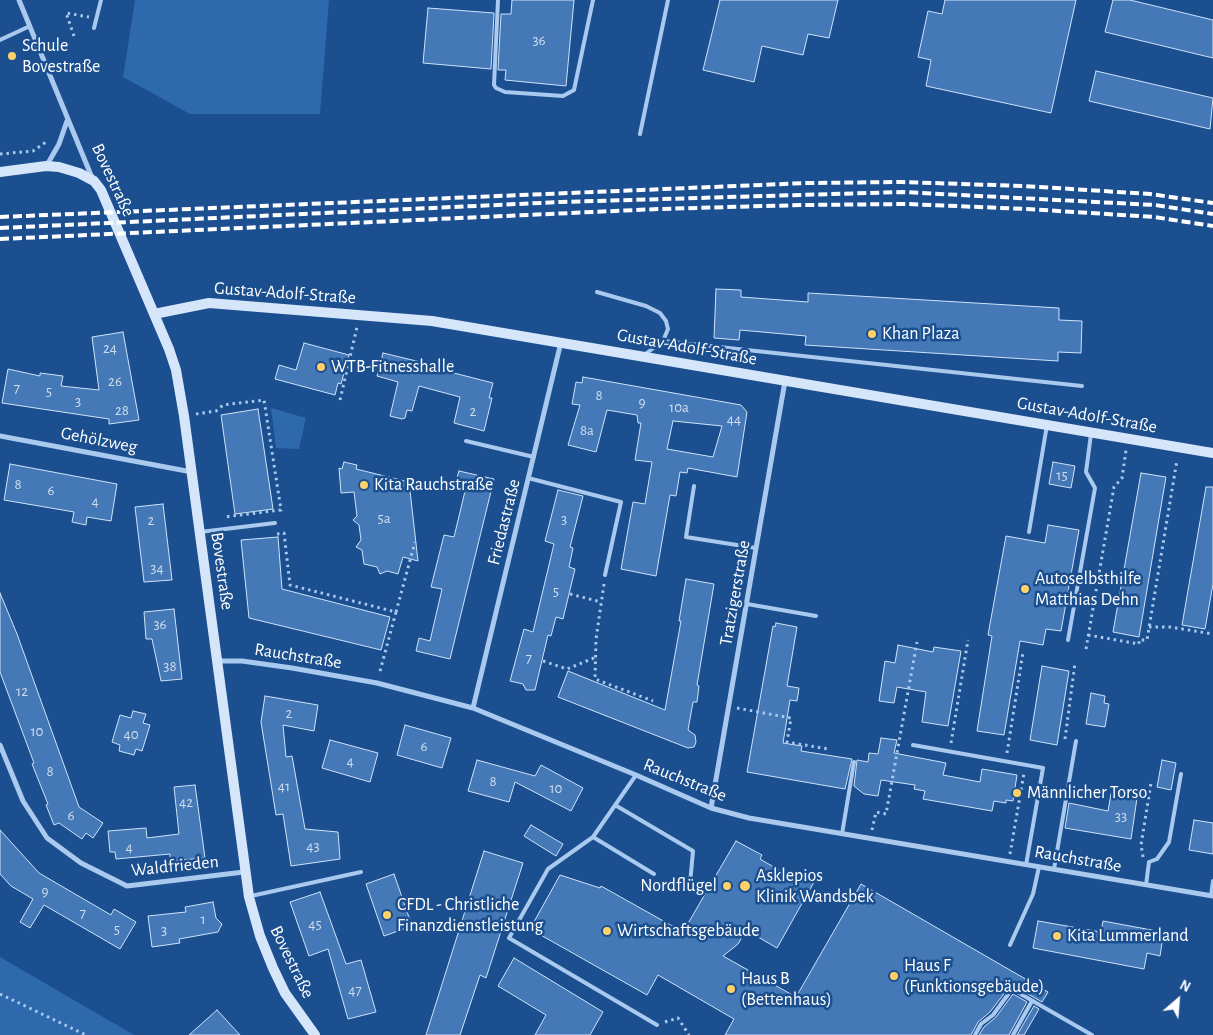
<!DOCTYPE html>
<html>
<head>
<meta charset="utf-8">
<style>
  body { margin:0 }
  #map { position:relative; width:1213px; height:1035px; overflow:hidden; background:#1b4f8f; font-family:"Alegreya Sans",sans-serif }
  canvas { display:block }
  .north { position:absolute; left:1153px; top:975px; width:50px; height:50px; -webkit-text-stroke:4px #1b4f8f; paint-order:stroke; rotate:27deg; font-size:14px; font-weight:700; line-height:20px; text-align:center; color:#fff }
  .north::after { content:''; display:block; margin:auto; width:18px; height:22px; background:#fff; clip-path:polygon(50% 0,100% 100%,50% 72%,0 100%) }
</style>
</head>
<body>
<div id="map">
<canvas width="1213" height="1035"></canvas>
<div class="north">N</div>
</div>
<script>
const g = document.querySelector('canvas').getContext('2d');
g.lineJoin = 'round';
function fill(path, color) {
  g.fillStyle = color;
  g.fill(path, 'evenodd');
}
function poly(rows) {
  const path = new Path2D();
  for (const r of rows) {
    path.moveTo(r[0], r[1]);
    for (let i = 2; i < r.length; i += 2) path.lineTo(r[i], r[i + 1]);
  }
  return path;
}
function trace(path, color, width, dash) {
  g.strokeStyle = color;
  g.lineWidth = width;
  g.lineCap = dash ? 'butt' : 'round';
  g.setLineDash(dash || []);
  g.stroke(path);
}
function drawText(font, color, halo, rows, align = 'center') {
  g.font = font + ' "Alegreya Sans",sans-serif';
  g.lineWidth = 5;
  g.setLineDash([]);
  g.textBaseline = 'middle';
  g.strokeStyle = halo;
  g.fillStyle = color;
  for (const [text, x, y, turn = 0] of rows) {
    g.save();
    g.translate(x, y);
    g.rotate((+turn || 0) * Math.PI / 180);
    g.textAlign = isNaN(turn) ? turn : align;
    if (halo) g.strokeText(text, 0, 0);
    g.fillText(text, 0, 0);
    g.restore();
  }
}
fill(poly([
  [135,0,329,0,320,114,190,114,123,77],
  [271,408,306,418,299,449,276,448],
  [0,957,134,1035,0,1035]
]), '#2e69ad');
const building = poly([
  [512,0,574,0,566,86,505,80,506,70,498,70,501,14,511,14,512,0],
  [720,0,838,0,829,38,808,34,803,55,762,46,754,82,703,70,720,0],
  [945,0,1076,0,1051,113,926,86,931,60,918,57,928,11,942,14,945,0],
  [1113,0,1130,0,1213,20,1213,58,1105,32,1113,0],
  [428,8,494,13,491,69,423,63,428,8],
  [1096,71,1213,98,1210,129,1089,101,1096,71],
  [716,289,741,290,741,297,808,302,808,293,1059,308,1059,320,1082,321,1081,353,1058,352,1058,361,805,345,806,336,740,330,739,340,714,338,716,289],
  [123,332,139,420,109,424,109,419,2,403,8,369,40,376,40,373,63,376,61,386,99,390,92,337,123,332],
  [304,343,349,355,341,384,338,383,335,395,275,379,279,365,296,370,304,343],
  [383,353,454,370,454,373,493,383,489,398,492,398,484,431,454,423,460,397,419,386,412,411,407,410,405,418,402,419,390,416,398,382,377,376,383,353],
  [583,377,741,405,747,412,737,477,688,468,687,473,680,472,676,496,670,495,656,576,621,569,633,502,645,504,652,462,635,460,641,423,638,423,637,415,607,410,596,452,568,445,580,405,572,404,576,382,582,383,583,377],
  [673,421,722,426,713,457,667,449,673,421],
  [258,409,273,509,235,514,221,415,258,409],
  [344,462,357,465,356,469,409,482,418,561,403,557,398,574,387,571,380,574,377,567,364,564,362,550,356,547,361,540,359,525,353,520,357,516,354,492,341,493,339,468,342,469,344,462],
  [1053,462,1075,466,1071,488,1049,484,1053,462],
  [10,464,117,484,111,521,87,517,86,525,72,522,74,512,4,500,10,464],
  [459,471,494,479,450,659,416,651,419,638,430,641,442,589,431,587,444,535,454,537,466,487,455,485,459,471],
  [1141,473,1166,477,1139,637,1113,632,1141,473],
  [1206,487,1213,487,1213,584,1205,629,1182,625,1206,487],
  [558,490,583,496,570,547,573,548,569,567,575,569,563,619,556,617,551,636,548,635,535,690,526,690,523,684,510,681,524,629,533,632,554,544,545,541,558,490],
  [163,504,172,580,144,582,135,507,163,504],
  [1048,525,1079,530,1061,631,1046,629,1043,645,1020,641,1004,735,977,731,992,636,988,635,1006,536,1045,543,1048,525],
  [278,537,282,589,390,617,381,650,249,618,241,540,278,537],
  [686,579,714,584,697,685,699,686,697,702,693,702,688,730,695,735,696,742,694,747,688,748,558,697,568,671,665,710,681,621,679,621,686,579],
  [0,593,17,634,79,807,103,823,93,838,86,833,82,839,59,823,54,825,46,805,48,804,32,764,34,763,0,672,0,593],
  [174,609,182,679,161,681,152,639,146,639,144,612,174,609],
  [776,623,797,627,787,686,799,688,797,701,790,700,783,743,802,746,801,751,852,759,845,789,747,772,773,626,775,627,776,623],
  [898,645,933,652,934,647,961,651,948,726,922,722,926,692,897,687,894,703,879,701,885,661,895,663,898,645],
  [1042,666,1069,671,1057,745,1030,740,1042,666],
  [1091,693,1105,696,1104,703,1109,704,1105,727,1086,724,1091,693],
  [265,696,318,705,314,731,283,725,286,757,292,756,305,829,338,832,340,859,291,866,283,814,276,815,261,722,265,696],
  [133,711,146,714,143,723,150,725,142,751,136,749,134,755,119,751,120,745,112,742,120,715,131,718,133,711],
  [405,725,451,738,442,768,397,755,405,725],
  [881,738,897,740,894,753,946,763,943,775,980,782,982,769,1017,775,1013,801,1006,800,1006,803,994,801,992,811,923,799,925,791,914,789,915,785,881,780,878,796,864,794,854,786,857,760,868,762,869,753,878,754,881,738],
  [330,740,378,753,370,782,322,768,330,740],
  [477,760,535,776,541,765,583,788,571,811,515,782,509,802,468,791,477,760],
  [1162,760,1176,763,1171,790,1157,787,1162,760],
  [195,785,205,858,170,861,170,854,116,859,115,852,110,852,108,831,146,828,147,838,179,834,174,787,195,785],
  [1111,794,1137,798,1131,839,1065,828,1069,803,1108,811,1111,794],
  [1194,820,1213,823,1213,854,1189,850,1194,820],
  [531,825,563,844,556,856,524,836,531,825],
  [0,830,39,873,111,915,114,909,136,922,120,949,44,905,30,928,20,922,33,899,11,886,0,874,0,830],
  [736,841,762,855,760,859,798,881,802,875,814,882,777,948,746,930,738,944,723,956,796,997,861,884,1048,992,1042,1002,1014,986,1010,986,990,1012,978,1022,971,1035,725,1035,734,1019,658,975,647,995,530,929,560,875,600,888,601,886,683,932,736,841],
  [484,851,523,863,486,978,480,975,460,1035,426,1035,484,851],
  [394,874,412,926,384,936,366,884,394,874],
  [320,892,346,964,361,960,376,1012,348,1019,328,949,309,956,290,902,320,892],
  [213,902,216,918,222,924,218,932,179,939,180,943,152,947,148,916,186,912,185,907,213,902],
  [1038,921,1101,932,1103,921,1157,931,1155,941,1162,943,1160,956,1147,953,1144,969,1033,948,1038,921],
  [514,958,603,1012,590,1035,535,1035,546,1015,498,986,514,958],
  [1013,994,1027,1002,1009,1035,979,1035,984,1027,996,1017,1013,994],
  [1034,1006,1039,1009,1024,1035,1017,1035,1034,1006],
  [217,1010,240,1035,189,1035,217,1010]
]);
fill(building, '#4478b7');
trace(building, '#cfe3fa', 1);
trace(poly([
  [74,36,66,13,89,17],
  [0,154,33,151,46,142],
  [340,400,357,327],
  [196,414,216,411,223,405,264,400,281,510,224,517],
  [277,534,284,533,290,585,396,612,379,675],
  [604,584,596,639,595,679,653,701],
  [570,594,601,602],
  [396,612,415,542],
  [1149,627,1170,627,1213,634],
  [1088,635,1139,644,1139,640,1147,640,1177,460],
  [1086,649,1114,487,1122,478,1126,450],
  [543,661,567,669,596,657],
  [737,708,791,718,787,742,828,749],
  [1065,739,1075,663],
  [951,743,968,640],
  [1007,753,1023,652],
  [872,830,876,812,886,814,917,642],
  [1010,854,1024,773],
  [1143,857,1141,845,1151,783],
  [0,994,86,1035],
  [665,1022,678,1018,689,1035]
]), '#a9c9ee', 3, [2.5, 4]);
trace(poly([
  [498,0,494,85,496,88,505,92,563,96,574,90,593,0],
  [94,28,101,0],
  [0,40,30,26],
  [640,134,668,0],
  [597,292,646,306,660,313,666,321,668,329,663,341],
  [644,355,663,341,1082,386],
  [466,441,534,457],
  [528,478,621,502,605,575],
  [694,486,686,537,756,548],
  [200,532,275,523],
  [1029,532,1047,425],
  [747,604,816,616],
  [1068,640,1095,488,1086,472,1091,434],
  [913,745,1043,768,1026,865],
  [636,775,593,837,548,869,509,938,657,1025],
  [615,805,693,851,690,884],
  [842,834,854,762],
  [593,837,654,874],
  [1054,869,1076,741],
  [1146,885,1149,862,1157,859,1169,842,1181,774],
  [251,896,361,872],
  [1211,896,1213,881],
  [1010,945,1033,894,1039,867],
  [975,1035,981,1024,993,1015,1012,989,1092,1035],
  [1013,1035,1032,1001]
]), '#a9c9ee', 4);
trace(poly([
  [19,0,93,180],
  [47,165,59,144,67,121],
  [0,436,192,472],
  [218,661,242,661,292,668,377,683,473,708,636,775,711,808,749,818,1213,896],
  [473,708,561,342],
  [0,745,23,801,47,838,81,863,127,886,244,872],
  [711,808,785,381]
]), '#a9c9ee', 5);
trace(poly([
  [0,172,46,166,59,167,79,173,94,181,101,190,169,349,176,370,184,416,249,897,260,936,273,968,285,993,315,1035],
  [154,314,209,303,432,321,1213,453]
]), '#d6e6fa', 10);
trace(poly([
  [0,217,807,183,901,182,1024,186,1150,194,1213,203],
  [0,228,561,202,902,192,1155,205,1213,214],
  [0,239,658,209,802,205,907,204,1027,209,1154,217,1213,226]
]), '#fff', 4, [9, 4]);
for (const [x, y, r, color] of [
  [12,56,5,"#ffd166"],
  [872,334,5,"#ffd166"],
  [321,367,5,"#ffd166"],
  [364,485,5,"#ffd166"],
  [1025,589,5,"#ffd166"],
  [1017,793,5,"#ffd166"],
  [727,886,5,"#ffd166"],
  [745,886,6,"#ffd166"],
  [387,915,5,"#ffd166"],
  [607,931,5,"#ffd166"],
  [1057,936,5,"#ffd166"],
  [894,976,5,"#ffd166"],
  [731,989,5,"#ffd166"]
]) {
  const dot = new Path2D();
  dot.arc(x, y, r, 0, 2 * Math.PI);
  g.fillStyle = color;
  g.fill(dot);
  trace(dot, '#1b4f8f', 2);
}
drawText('15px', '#d0dded', null, [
  ["36",539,40],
  ["24",110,348],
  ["26",115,381],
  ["7",17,388],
  ["5",49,391],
  ["8",599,395],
  ["3",78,401],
  ["9",642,402],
  ["10a",679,407],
  ["28",122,410],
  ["2",473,411],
  ["44",734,419],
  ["8a",587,430],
  ["15",1062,475],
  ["8",18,484],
  ["6",51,490],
  ["4",95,501],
  ["5a",384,518],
  ["3",564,519],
  ["2",151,520],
  ["34",157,568],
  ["5",556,591],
  ["36",160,624],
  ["7",529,658],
  ["38",170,666],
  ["12",22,691],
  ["2",289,713],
  ["10",37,731],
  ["40",131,734],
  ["6",424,746],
  ["4",350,761],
  ["8",50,771],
  ["8",493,781],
  ["41",284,786],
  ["10",556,788],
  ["42",186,802],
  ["6",71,815],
  ["33",1121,816],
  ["43",313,846],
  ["4",129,847],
  ["9",45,891],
  ["7",83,913],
  ["1",203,919],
  ["45",315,924],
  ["5",117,929],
  ["3",164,930],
  ["47",355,990]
]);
drawText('18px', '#fff', '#1b4f8f', [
  ["Schule",22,46],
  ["Bovestraße",22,67],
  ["Khan Plaza",882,334],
  ["WTB-Fitnesshalle",331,367],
  ["Kita Rauchstraße",374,485],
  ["Autoselbsthilfe",1035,579],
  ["Matthias Dehn",1035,600],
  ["Männlicher Torso",1027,793],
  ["Asklepios",756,876],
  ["Klinik Wandsbek",756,897],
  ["Nordflügel",717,886,"right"],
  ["CFDL - Christliche",397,905],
  ["Finanzdienstleistung",397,926],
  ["Wirtschaftsgebäude",617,931],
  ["Kita Lummerland",1067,936],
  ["Haus F",904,966],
  ["(Funktionsgebäude)",904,987],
  ["Haus B",741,979],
  ["(Bettenhaus)",741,1000]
], 'left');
drawText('18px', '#fff', '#1b4f8f', [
  ["Bovestraße",113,180,65],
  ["Gustav-Adolf-Straße",285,293,4],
  ["Gustav-Adolf-Straße",687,347,10],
  ["Gustav-Adolf-Straße",1087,415,10],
  ["Gehölzweg",99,440,11],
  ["Friedastraße",504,522,-76],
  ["Bovestraße",222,571,82],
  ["Tratzigerstraße",735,593,-80],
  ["Rauchstraße",298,656,9],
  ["Rauchstraße",685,780,22],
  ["Rauchstraße",1078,859,10],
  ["Waldfrieden",175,866,-6],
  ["Bovestraße",292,962,64]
]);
</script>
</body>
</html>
